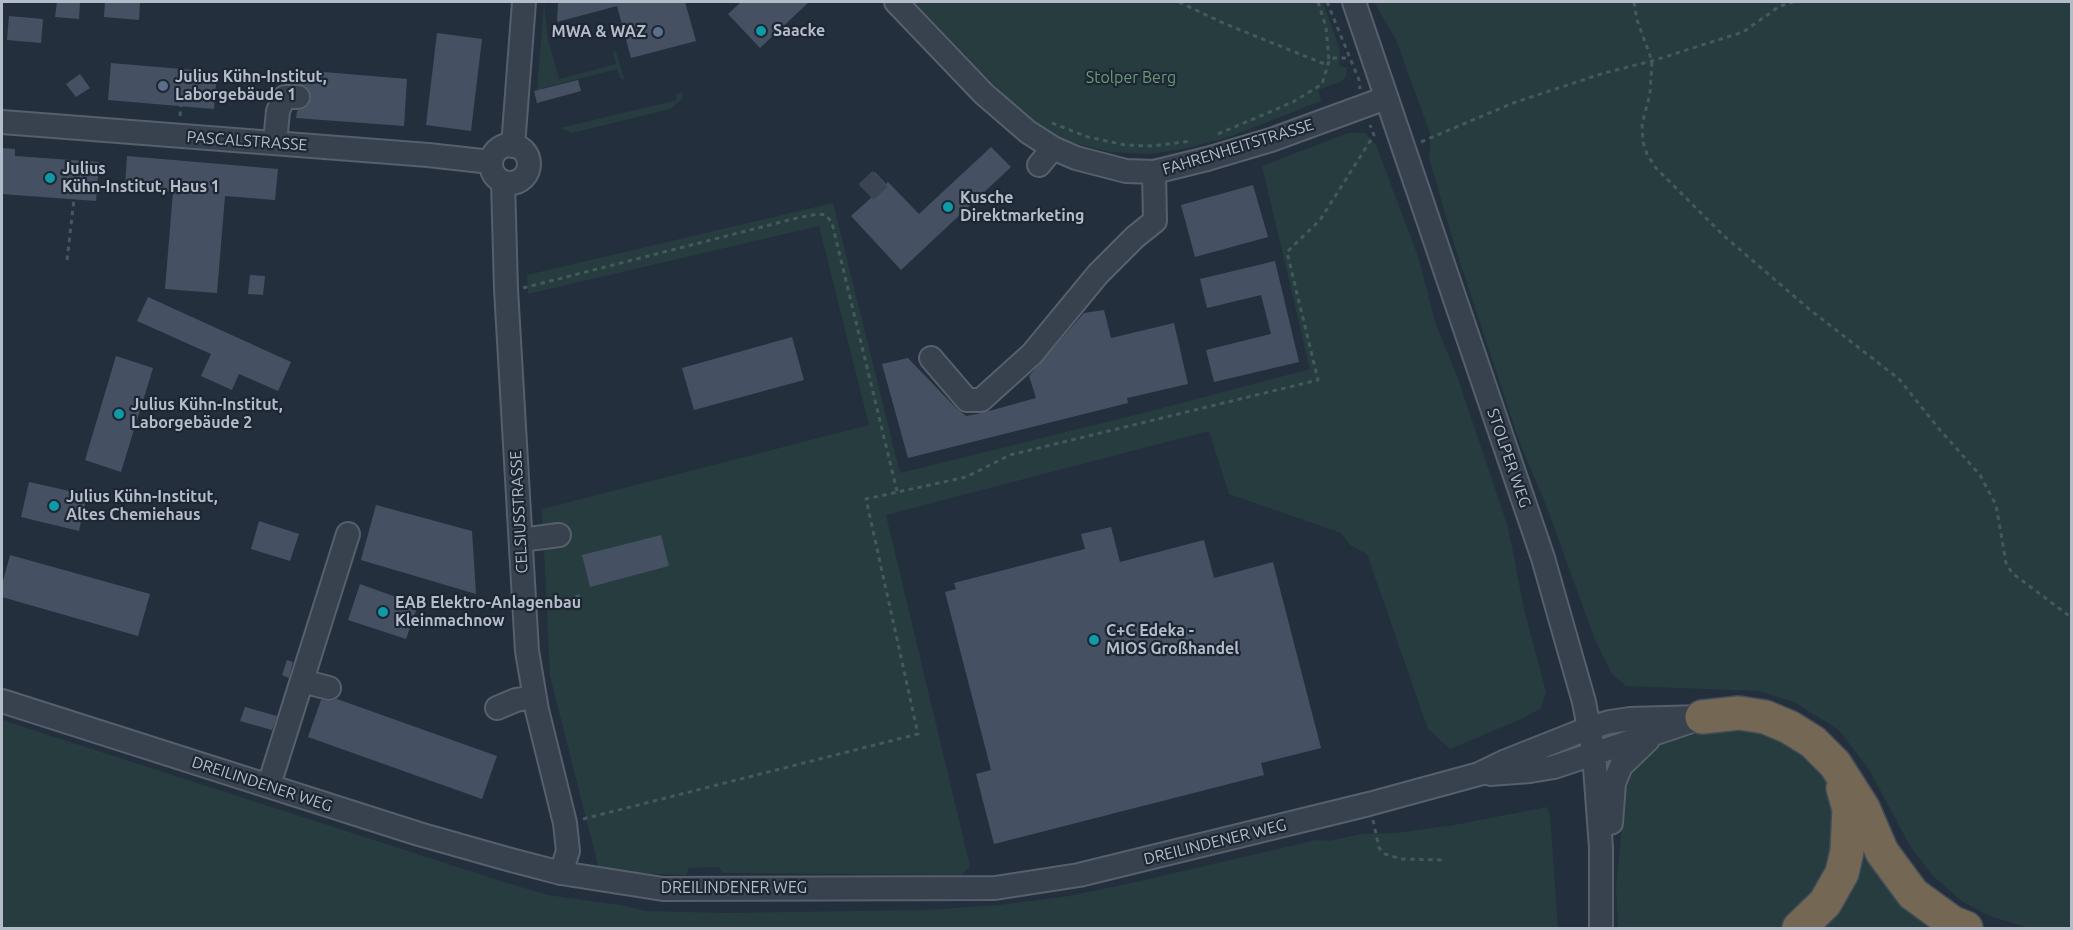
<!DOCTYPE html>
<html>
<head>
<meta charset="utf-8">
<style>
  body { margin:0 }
  #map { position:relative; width:2073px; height:930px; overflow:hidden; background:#242f3e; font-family:Ubuntu,sans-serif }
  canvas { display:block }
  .frame { position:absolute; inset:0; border:3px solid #b4bcc9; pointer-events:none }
</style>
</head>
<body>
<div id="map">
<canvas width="2073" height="930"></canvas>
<div class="frame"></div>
</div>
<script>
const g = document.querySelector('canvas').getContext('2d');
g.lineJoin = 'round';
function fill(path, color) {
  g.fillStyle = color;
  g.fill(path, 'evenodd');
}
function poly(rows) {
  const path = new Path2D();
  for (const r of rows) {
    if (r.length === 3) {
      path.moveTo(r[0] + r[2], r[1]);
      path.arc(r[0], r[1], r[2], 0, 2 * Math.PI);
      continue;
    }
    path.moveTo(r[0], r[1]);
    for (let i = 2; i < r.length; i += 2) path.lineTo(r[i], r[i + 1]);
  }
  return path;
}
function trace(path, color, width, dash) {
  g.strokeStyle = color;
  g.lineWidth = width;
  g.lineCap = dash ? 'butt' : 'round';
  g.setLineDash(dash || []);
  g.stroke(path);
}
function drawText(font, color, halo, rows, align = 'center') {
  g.font = font + ' Ubuntu,sans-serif';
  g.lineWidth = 4.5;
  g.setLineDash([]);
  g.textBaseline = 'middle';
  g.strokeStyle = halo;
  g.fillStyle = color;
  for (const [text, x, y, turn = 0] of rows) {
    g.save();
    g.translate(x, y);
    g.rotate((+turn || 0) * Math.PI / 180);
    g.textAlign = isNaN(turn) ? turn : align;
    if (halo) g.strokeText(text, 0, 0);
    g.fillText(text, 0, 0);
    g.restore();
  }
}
fill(poly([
  [544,2,548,39,559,79,616,64,613,52,616,51,624,79,621,79,617,69,543,88,541,102,536,104],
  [914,2,1323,2,1340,50,1339,66,1347,68,1346,77,1340,82,1318,90,1321,101,1229,137,1187,148,1151,154,1109,152,1071,142,1050,133,1032,120,1008,99],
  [1374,2,2071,2,2071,928,2028,928,1990,916,1963,902,1933,876,1910,846,1870,771,1839,730,1794,702,1759,691,1626,686,1612,674,1595,640,1549,513,1519,441,1455,247,1429,158,1431,136,1396,40],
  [683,92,682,99,670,109,572,133,560,128,677,100,676,94],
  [1348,133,1365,133,1376,145,1419,259,1435,322,1457,376,1508,527,1524,609,1546,692,1541,708,1524,718,1450,749,1428,729,1367,554,1350,545,1341,533,1229,494,1209,431,886,515,970,866,962,875,722,873,719,867,689,868,686,875,637,873,599,869,550,676,542,509,869,425,819,226,528,294,527,275,833,203,900,473,1147,412,1310,369,1262,166],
  [2,720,504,882,548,895,626,906,645,911,725,913,925,910,999,905,1069,896,1141,881,1316,840,1329,841,1361,834,1395,833,1454,825,1547,807,1550,815,1558,928,2,928],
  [1732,727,1758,729,1799,750,1820,771,1834,798,1839,830,1822,888,1785,926,1780,928,1618,928,1616,888,1625,793,1639,755,1662,741],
  [1854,831,1945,928,1806,928]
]), '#263c3f');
fill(poly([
  [57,2,80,2,79,19,55,17],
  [105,2,140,2,139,20,104,17],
  [558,2,685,2,696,41,631,58,617,6,557,22],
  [741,2,809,2,760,48,728,14],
  [9,16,43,19,41,43,7,40],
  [437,33,482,39,471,131,426,125],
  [111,63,217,72,214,109,108,100],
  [300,70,407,79,404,126,296,118,297,111,305,108,309,104,311,98,309,90,299,84],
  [80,74,90,88,76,97,66,84],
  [578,80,581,91,537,103,534,91],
  [991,147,1011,167,901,270,851,216,872,197,860,186,875,172,886,184,888,182,919,214],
  [2,148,15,149,15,156,99,162,96,201,2,194],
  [127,156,278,169,275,200,225,196,217,293,165,289,173,192,125,187],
  [1253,185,1268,237,1195,257,1181,205],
  [1275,261,1299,362,1214,382,1206,350,1271,334,1261,295,1207,308,1200,279],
  [250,275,265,276,263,295,248,294],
  [148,297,291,362,278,391,239,374,232,390,201,376,211,354,137,321],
  [1104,310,1111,338,1174,323,1188,384,1127,398,1128,403,908,458,882,364,908,358,957,409,966,416,982,413,1036,398,1029,376,1084,313],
  [792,337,804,380,694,410,682,368],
  [116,356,153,368,121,472,85,460],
  [29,482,87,495,79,531,21,517],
  [376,505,472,531,476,594,361,560],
  [259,521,299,534,290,561,251,549],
  [1111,527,1120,562,1204,540,1214,578,1273,562,1321,748,1261,763,1264,775,994,844,976,774,991,770,945,592,956,589,954,583,1085,549,1081,534],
  [661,535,669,566,590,587,582,555],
  [10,555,150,594,138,636,2,597,2,585],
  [360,584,418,605,406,639,348,620],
  [287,660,293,662,289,678,282,675],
  [337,699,497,756,482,799,308,737,321,700,332,701],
  [245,707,277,716,272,730,240,721]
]), '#455162');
trace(poly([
  [866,192,880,179]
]), '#3a4453', 22, [22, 11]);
const minor = poly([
  [896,2,984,94,1028,132,1053,148,1076,158,1126,171,1154,172,1207,159,1271,140,1386,98],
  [1354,2,1543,558,1584,702,1594,754,1601,848,1601,928],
  [2,122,428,155,491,162],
  [275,143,278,111,281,104,285,97,298,97],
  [510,164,19],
  [513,146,524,2],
  [1039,165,1053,148],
  [503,182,506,289,527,651,537,710,565,823,568,851,561,873],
  [931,358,967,400,981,400,1032,354,1098,274,1135,237,1155,221,1154,172],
  [521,540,559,535],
  [302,681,329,688],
  [2,701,419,834,511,860,561,873,663,889,995,888,1079,875,1369,804,1479,774,1506,761,1589,728,1610,722,1630,719,1702,717],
  [497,708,516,700,534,697],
  [1490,774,1530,771,1554,767,1689,722],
  [269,785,348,534],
  [1611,823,1614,783,1621,766,1648,740]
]);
const highway = poly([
  [1702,717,1739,713,1765,717,1789,727,1813,742,1835,764,1863,808,1882,852,1913,894,1953,923,1966,928],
  [1799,928,1825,903,1842,873,1847,851,1849,809,1843,788]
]);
trace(minor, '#565f6c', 26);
trace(highway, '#434c59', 36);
trace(poly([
  [1179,2,1223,23,1327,65],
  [1318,2,1326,27,1329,61],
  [1327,2,1359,80,1360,89],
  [1634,2,1637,20,1652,61,1650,94,1642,124,1643,142,1647,154,1655,167,1724,236,1809,309,1899,379,1940,430,1980,475,1996,505,2006,563,2012,573,2072,618],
  [180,116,181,106],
  [1052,123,1088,137,1125,145,1152,146,1191,141],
  [1218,134,1293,102,1322,84,1329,61,1334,58,1349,58],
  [1421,142,1513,103,1604,73,1652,61,1743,32,1780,6,1793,2],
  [67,260,74,199],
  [523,288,797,218,818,214,826,215,832,223,897,491],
  [541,607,582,595],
  [583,819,918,734,866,499,966,477,1010,455,1318,380,1287,252,1320,220,1374,135,1370,125],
  [1373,820,1379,848,1385,854,1401,859,1446,860]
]), '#44595c', 3, [4.5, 4.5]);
trace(minor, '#38414e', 22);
trace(highway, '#746855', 33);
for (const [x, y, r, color] of [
  [761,31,6,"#0f9aa8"],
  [658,32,6,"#5c6f8a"],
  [163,86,6,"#5c6f8a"],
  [50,178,6,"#0f9aa8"],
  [948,207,6,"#0f9aa8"],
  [119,414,6,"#0f9aa8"],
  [54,506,6,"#0f9aa8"],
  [383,612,6,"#0f9aa8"],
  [1094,640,6,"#0f9aa8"]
]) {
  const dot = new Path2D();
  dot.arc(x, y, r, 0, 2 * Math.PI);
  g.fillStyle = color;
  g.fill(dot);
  trace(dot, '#1d2633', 2);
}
drawText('bold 16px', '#b4bcc9', '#1d2633', [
  ["Saacke",773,31],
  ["MWA & WAZ",646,32,"right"],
  ["Julius Kühn-Institut,",175,77],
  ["Laborgebäude 1",175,95],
  ["Julius",62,169],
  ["Kühn-Institut, Haus 1",62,187],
  ["Kusche",960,198],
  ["Direktmarketing",960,216],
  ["Julius Kühn-Institut,",131,405],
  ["Laborgebäude 2",131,423],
  ["Julius Kühn-Institut,",66,497],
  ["Altes Chemiehaus",66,515],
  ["EAB Elektro-Anlagenbau",395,603],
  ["Kleinmachnow",395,621],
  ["C+C Edeka -",1106,631],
  ["MIOS Großhandel",1106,649]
], 'left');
drawText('16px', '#6b9a76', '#1d2633', [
  ["Stolper Berg",1131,78]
]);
drawText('16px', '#b4bcc9', '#1d2633', [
  ["PASCALSTRASSE",247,141,4],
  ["FAHRENHEITSTRASSE",1238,147,-17],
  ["STOLPER WEG",1509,458,71],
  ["CELSIUSSTRASSE",519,512,-93],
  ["DREILINDENER WEG",262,784,18],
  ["DREILINDENER WEG",1215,842,-14],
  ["DREILINDENER WEG",734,888]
]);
</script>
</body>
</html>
